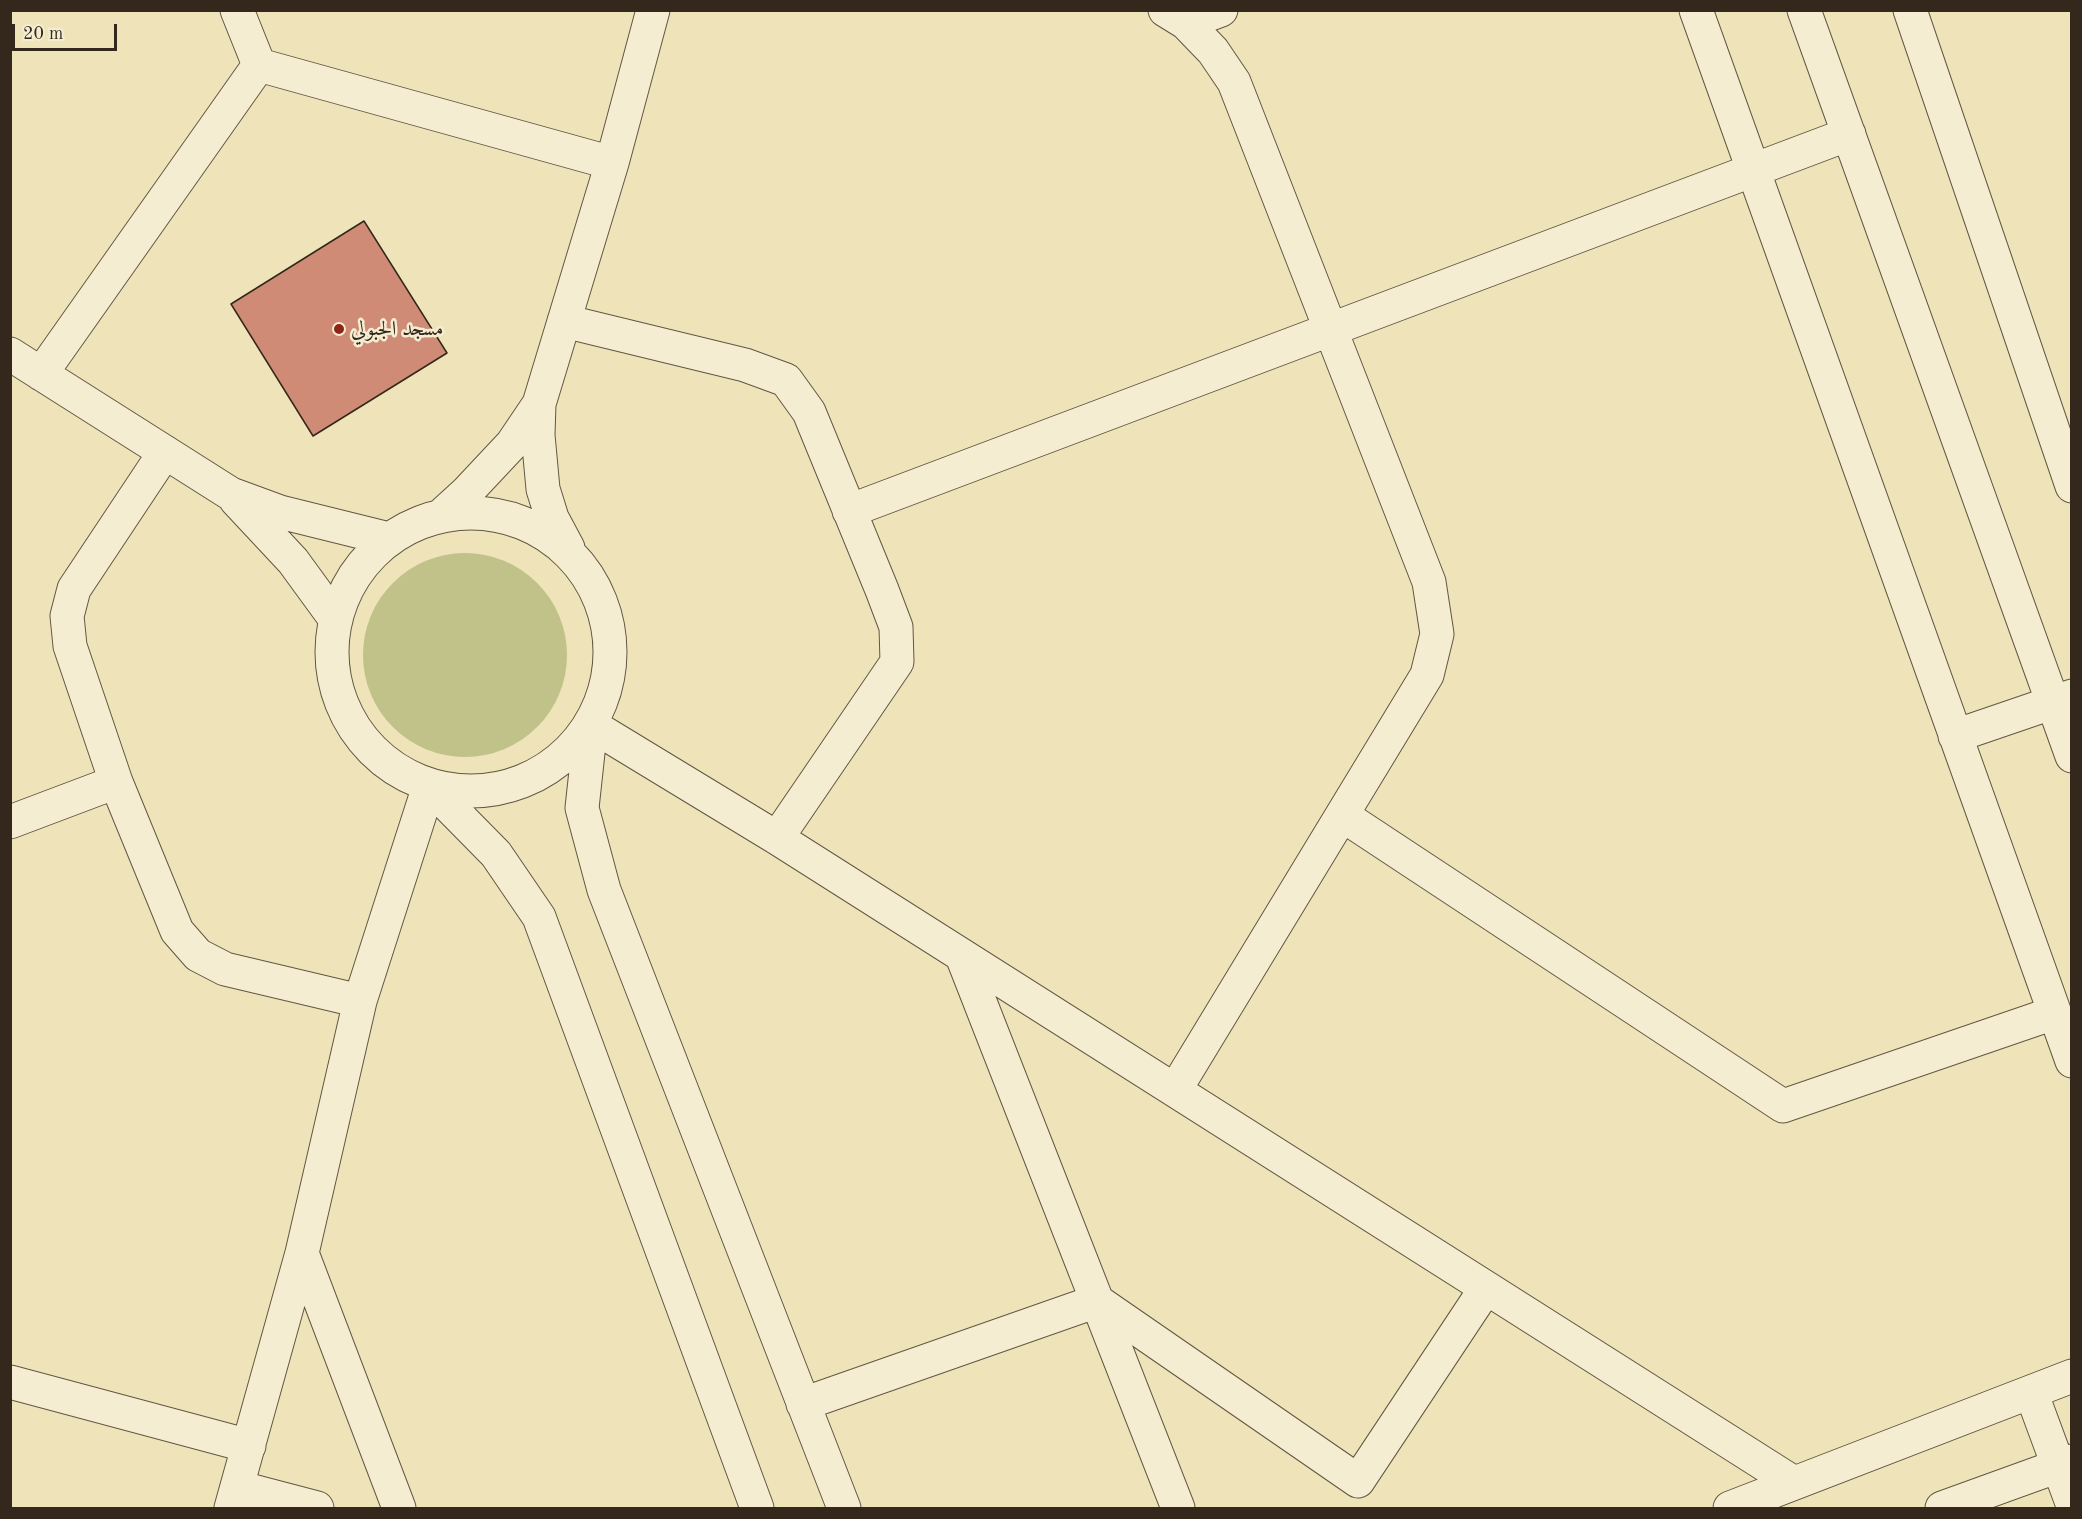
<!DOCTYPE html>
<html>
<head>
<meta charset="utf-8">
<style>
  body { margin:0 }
  #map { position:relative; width:2082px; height:1519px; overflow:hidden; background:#efe3b9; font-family:"Old Standard TT",serif }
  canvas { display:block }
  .frame { position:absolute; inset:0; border:12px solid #33281b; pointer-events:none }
  .scale { position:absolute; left:12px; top:24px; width:105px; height:27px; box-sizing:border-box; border:3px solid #33281b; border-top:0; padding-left:8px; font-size:18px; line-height:21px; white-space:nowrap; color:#33281b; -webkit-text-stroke:4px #f5edd2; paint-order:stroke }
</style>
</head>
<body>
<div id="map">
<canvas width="2082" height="1519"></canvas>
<div class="frame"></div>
<div class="scale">20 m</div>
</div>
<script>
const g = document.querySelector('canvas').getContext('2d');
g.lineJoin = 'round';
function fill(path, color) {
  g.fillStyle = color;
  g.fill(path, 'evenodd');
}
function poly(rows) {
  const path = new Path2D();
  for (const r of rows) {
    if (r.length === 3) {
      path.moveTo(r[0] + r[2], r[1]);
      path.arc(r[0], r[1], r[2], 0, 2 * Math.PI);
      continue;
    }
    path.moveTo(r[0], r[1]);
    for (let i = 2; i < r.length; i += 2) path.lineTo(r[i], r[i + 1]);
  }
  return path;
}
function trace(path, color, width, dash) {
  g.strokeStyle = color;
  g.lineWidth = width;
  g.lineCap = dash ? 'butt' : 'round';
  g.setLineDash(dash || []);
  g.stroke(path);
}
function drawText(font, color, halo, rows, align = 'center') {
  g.font = font + ' "Old Standard TT",Amiri,serif';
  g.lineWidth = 5;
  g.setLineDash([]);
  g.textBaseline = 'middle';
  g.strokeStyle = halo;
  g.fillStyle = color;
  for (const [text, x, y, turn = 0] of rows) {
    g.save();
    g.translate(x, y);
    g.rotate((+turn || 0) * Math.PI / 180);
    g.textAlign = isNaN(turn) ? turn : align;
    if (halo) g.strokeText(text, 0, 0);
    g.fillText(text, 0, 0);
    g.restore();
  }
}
fill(poly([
  [465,655,102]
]), '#c1c18a');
const building = poly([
  [364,221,447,353,313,436,231,304,364,221]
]);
fill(building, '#cf8b76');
trace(building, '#33281b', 1.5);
const minor = poly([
  [237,10,259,65],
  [1165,10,1186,23,1213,51,1234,82,1429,582,1437,634,1427,675,1175,1090],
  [1696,10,2072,1061],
  [1804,10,2072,756],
  [1910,10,2072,486],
  [1186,23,1221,10],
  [259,65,612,163],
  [564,321,745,365,786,380,809,412,882,590,896,627,897,662,777,838],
  [10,354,231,494,280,512,389,539],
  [41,374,259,65],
  [165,452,74,589,67,616,70,646,116,782,177,931,198,955,225,969,360,1001],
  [236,500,293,561,336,620],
  [849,511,1849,134],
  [471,652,139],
  [443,514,466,493,512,444,539,404],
  [568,548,552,518,543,489,538,435,539,404,612,163,653,10],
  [1955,736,2072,696],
  [1342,815,1783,1106,2054,1013],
  [10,822,116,782],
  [962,956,1178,1508],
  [302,1253,399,1508],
  [10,1382,249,1446],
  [2031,1392,2072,1503],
  [803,1404,1097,1301,1358,1481,1486,1288],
  [237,1487,317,1508],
  [231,1508,302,1253,360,1001,429,786,496,854,539,917,757,1508],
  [844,1508,604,890,582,808,591,725,777,838,1794,1483],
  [1730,1508,2072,1376],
  [1942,1508,2072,1461]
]);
trace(minor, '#625742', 35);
trace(minor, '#f5edd2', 33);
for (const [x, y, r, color] of [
  [339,329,6,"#8f2418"]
]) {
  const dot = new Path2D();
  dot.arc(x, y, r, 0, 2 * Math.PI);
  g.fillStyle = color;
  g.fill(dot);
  trace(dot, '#f5edd2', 2);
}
drawText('21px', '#33281b', '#f5edd2', [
  ["مسجد الجبولي",351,329]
], 'left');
</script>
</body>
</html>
